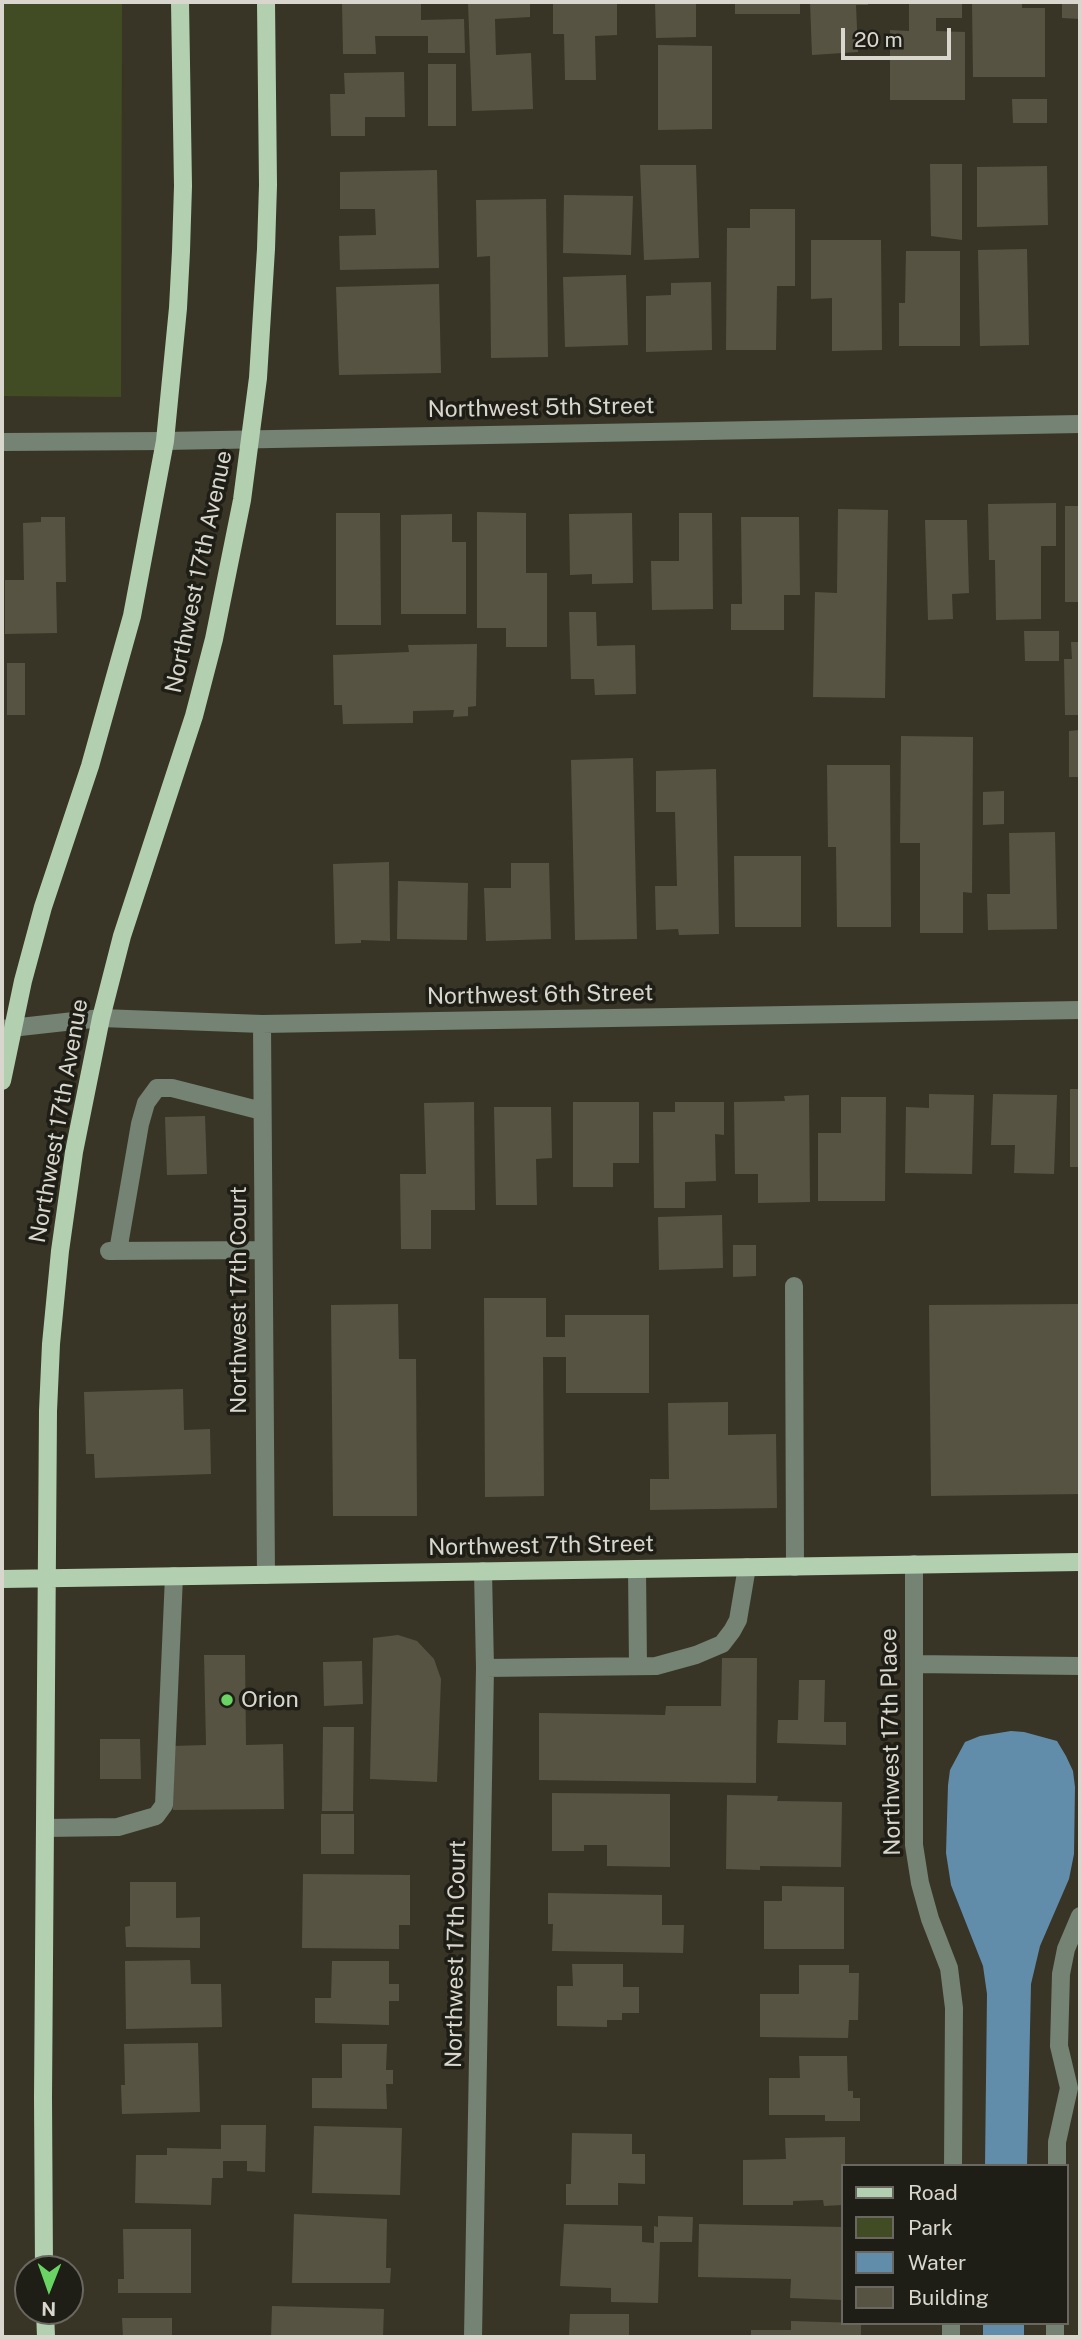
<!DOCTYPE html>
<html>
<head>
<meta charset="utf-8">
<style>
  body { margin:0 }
  #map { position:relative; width:1082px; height:2339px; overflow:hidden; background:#393526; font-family:"Public Sans",sans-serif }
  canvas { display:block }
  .frame { position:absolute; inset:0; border:4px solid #d9d7cd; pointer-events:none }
  .legend { position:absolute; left:841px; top:2164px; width:228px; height:161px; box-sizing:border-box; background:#1e1d16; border:2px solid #69675f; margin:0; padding:9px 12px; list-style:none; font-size:21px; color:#d9d7cd }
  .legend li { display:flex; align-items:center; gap:14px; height:35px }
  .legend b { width:35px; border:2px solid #69675f }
  .north { position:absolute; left:14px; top:2255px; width:70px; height:70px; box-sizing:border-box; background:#1e1d16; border:2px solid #69675f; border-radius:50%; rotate:181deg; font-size:19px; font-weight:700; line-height:28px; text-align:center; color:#d9d7cd }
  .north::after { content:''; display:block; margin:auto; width:24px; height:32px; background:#69d464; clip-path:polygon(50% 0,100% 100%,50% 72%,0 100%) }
  .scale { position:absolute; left:841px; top:28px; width:110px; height:32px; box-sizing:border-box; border:4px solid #d9d7cd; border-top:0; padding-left:9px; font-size:21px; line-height:24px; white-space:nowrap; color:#d9d7cd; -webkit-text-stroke:5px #1e1d16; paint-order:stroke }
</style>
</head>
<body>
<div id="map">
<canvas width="1082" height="2339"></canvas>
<div class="frame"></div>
<ul class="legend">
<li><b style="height:9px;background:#b2d0af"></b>Road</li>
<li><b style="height:19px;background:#414c25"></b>Park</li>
<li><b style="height:19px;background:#618caa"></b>Water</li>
<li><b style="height:19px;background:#575343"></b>Building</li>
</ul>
<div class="north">N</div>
<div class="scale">20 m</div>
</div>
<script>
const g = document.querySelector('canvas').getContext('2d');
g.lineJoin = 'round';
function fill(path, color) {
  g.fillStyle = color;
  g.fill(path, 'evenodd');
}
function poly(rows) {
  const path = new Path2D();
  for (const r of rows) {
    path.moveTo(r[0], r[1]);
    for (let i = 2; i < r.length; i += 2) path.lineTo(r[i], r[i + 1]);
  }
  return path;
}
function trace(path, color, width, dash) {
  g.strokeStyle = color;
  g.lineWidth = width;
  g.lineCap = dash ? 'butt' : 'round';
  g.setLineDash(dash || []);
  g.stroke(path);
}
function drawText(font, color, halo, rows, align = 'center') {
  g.font = font + ' "Public Sans",sans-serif';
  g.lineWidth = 7;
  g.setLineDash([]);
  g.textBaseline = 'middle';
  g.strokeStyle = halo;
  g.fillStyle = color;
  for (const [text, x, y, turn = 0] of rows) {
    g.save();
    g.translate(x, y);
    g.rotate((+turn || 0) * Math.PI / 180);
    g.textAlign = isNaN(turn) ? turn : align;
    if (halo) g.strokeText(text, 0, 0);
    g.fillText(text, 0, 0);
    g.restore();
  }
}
fill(poly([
  [2,2,122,2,121,397,2,396]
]), '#414c25');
fill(poly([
  [1011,1731,1024,1732,1057,1741,1066,1756,1073,1771,1075,1787,1074,1854,1069,1879,1040,1946,1031,1984,1027,2166,985,2166,987,1994,983,1966,951,1885,946,1853,948,1785,950,1770,965,1742,980,1736],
  [983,2323,1024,2323,1024,2337,983,2337]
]), '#618caa');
fill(poly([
  [342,2,421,2,421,20,464,19,465,53,428,53,428,36,375,36,376,54,343,54],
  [468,2,530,2,530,17,495,19,496,55,531,53,533,109,472,111],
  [553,2,617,2,617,35,595,36,596,80,565,80,564,34,553,34],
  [655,2,696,2,696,37,656,38],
  [735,2,800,2,800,14,735,14],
  [810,2,868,2,868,5,856,5,858,52,812,55],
  [909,2,962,2,962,18,936,18,936,31,965,32,965,100,890,100,890,30,909,31],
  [972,2,1022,2,1022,8,1045,8,1045,77,973,77],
  [1062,2,1080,2,1080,19,1062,18],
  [658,45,712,46,712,129,658,130],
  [428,64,456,64,456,126,428,126],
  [404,72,405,117,365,117,365,136,331,136,330,94,345,94,344,73],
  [1012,99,1047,99,1047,123,1013,123],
  [930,164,962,164,962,240,931,236],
  [640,165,696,165,699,258,644,260],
  [1047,166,1048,225,977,227,977,167],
  [437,170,439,268,340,270,339,236,376,235,375,209,340,209,340,172],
  [564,195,633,196,631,255,563,253],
  [546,199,548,357,491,358,490,256,477,257,476,200],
  [750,209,795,209,795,286,777,286,776,350,726,350,727,228,750,228],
  [811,240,881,240,882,350,832,351,832,298,811,299],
  [1027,249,1029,345,980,346,978,250],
  [906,251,960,251,960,346,899,346,899,303,905,303],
  [626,275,628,345,565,347,563,277],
  [711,282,712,350,646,352,646,296,671,295,671,283],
  [439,284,441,373,339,375,336,287],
  [1056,503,1056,546,1041,546,1041,619,996,620,995,560,989,560,988,504],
  [1065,506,1080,506,1080,602,1065,602],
  [838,509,888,510,885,698,813,697,815,592,837,593],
  [477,512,526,513,526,573,547,573,547,647,506,647,506,628,477,628],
  [336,513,380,513,381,625,336,625],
  [632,513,633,583,592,584,592,574,570,575,569,514],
  [679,513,712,513,713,609,652,610,651,561,679,561],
  [452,514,452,542,466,542,466,614,401,614,401,515],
  [41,517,65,517,66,582,56,582,57,633,5,634,5,580,24,580,23,523,41,522],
  [741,517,799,517,800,595,784,595,784,630,731,630,731,604,742,604],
  [925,520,967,520,969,593,952,594,953,619,928,620],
  [569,612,596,612,597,646,635,645,636,694,595,695,594,679,571,679],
  [1024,631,1059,631,1059,661,1025,661],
  [1071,642,1080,642,1080,715,1065,715,1064,659,1072,659],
  [477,644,476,706,468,707,468,716,453,717,454,710,413,711,413,723,343,724,342,705,334,705,333,655,409,652,408,645],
  [7,663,25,663,25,715,7,715],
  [1080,730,1080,777,1069,777,1069,731],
  [901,736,973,737,972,893,963,892,963,933,920,933,920,843,900,843],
  [633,758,637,939,575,940,571,760],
  [827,765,890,765,891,927,837,927,836,847,828,847],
  [716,769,719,934,679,935,678,929,656,930,655,886,677,886,675,812,656,812,656,771],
  [1004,791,1004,824,983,825,983,792],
  [1055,832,1057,929,988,930,987,894,1010,894,1009,833],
  [734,856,801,856,801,927,735,927],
  [389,862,390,941,361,940,361,943,335,944,333,864],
  [511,863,549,863,551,939,486,941,484,888,511,888],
  [398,881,468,883,467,940,397,939],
  [1070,1089,1080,1089,1080,1167,1070,1167],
  [929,1094,974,1095,972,1174,905,1173,906,1107,929,1108],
  [993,1094,1057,1095,1054,1174,1014,1173,1015,1145,991,1145],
  [809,1095,810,1202,758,1203,758,1174,735,1174,734,1102,785,1101,784,1096],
  [841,1097,886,1097,885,1201,818,1201,818,1133,841,1133],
  [474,1102,475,1210,431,1210,431,1249,401,1249,400,1174,426,1174,424,1103],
  [573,1102,639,1102,639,1163,613,1163,613,1187,573,1187],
  [675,1102,724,1102,724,1135,715,1134,716,1181,685,1182,685,1208,654,1208,653,1112,675,1112],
  [494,1107,551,1107,552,1158,536,1159,537,1205,496,1205],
  [205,1116,207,1174,167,1175,165,1117],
  [722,1215,723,1268,659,1270,658,1217],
  [733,1245,756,1245,756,1276,733,1277],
  [484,1298,546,1298,546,1337,565,1337,565,1315,649,1315,649,1393,566,1393,566,1357,543,1357,544,1496,485,1497],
  [398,1304,399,1359,416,1359,417,1516,333,1516,331,1305],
  [1080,1304,1080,1494,931,1496,929,1305],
  [183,1389,184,1430,210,1429,211,1474,95,1478,94,1454,86,1454,84,1392],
  [728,1402,728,1435,776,1434,777,1508,650,1510,650,1479,669,1479,668,1403],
  [398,1635,417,1641,434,1659,441,1679,437,1782,370,1779,373,1638],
  [204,1655,245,1655,246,1745,283,1744,284,1809,173,1810,172,1746,206,1745],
  [722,1658,757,1658,756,1783,539,1780,539,1713,665,1715,666,1706,721,1706],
  [362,1661,363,1704,324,1706,323,1662],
  [799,1680,825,1680,824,1722,846,1722,846,1745,777,1743,778,1720,798,1720],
  [323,1727,354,1727,353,1811,322,1811],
  [100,1739,140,1739,141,1779,100,1779],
  [552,1793,670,1794,670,1867,607,1866,607,1845,584,1845,584,1851,552,1851],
  [727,1795,778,1796,777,1801,842,1802,841,1867,760,1866,760,1870,726,1869],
  [321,1814,354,1814,354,1854,321,1854],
  [303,1874,410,1875,410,1925,399,1925,399,1949,302,1948],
  [130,1882,176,1882,176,1918,200,1917,200,1948,126,1947,125,1927,130,1926],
  [782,1886,844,1887,844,1949,764,1949,764,1901,782,1901],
  [548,1893,662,1895,662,1925,684,1925,683,1953,552,1951,553,1924,548,1924],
  [190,1960,191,1984,221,1984,222,2027,126,2029,125,1961],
  [332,1961,389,1961,389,1984,399,1984,399,2001,389,2001,389,2025,315,2023,315,1998,331,1998],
  [572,1964,623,1964,623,1987,639,1987,639,2013,622,2013,622,2020,607,2020,607,2027,557,2026,557,1986,573,1986],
  [799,1965,849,1965,849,1973,859,1973,858,2020,849,2020,848,2038,760,2037,760,1994,799,1994],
  [198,2043,200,2112,122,2114,121,2085,125,2085,124,2044],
  [342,2044,387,2044,386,2070,393,2070,393,2084,386,2084,387,2109,312,2108,312,2078,342,2078],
  [799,2056,847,2056,848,2091,853,2091,853,2098,860,2098,860,2121,825,2121,825,2115,769,2115,769,2078,800,2078],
  [221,2125,266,2125,265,2172,247,2171,247,2161,223,2161,223,2178,212,2178,211,2205,135,2203,136,2155,167,2155,167,2148,221,2149],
  [314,2126,402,2128,400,2195,312,2193],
  [572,2133,632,2134,632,2154,645,2154,645,2184,618,2183,618,2205,566,2205,566,2184,571,2184],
  [845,2137,845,2166,842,2166,842,2205,824,2206,823,2200,793,2201,793,2205,743,2205,743,2160,786,2159,785,2138],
  [294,2214,387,2219,386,2268,391,2268,390,2283,292,2283],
  [658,2216,693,2217,692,2242,660,2242,658,2303,611,2302,611,2288,560,2286,564,2224,642,2226,642,2242,654,2243,654,2226,658,2227],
  [699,2224,842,2227,842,2300,790,2298,791,2279,698,2277],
  [123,2229,191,2229,191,2293,118,2293,118,2279,124,2279],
  [272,2306,384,2309,383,2337,271,2337],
  [570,2314,629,2314,629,2337,569,2337],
  [122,2318,172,2318,172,2337,123,2337],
  [791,2321,861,2323,861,2337,751,2337,751,2330,791,2330]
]), '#575343');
trace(poly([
  [2,442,165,441,1080,424],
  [262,1024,266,1575],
  [2,1029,101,1018,262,1024,1080,1010],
  [109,1251,263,1250],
  [118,1251,140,1124,146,1103,157,1088,172,1088,262,1111],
  [794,1286,795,1567],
  [914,1564,914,1845,920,1883,930,1919,949,1968,954,2008,953,2166],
  [637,1569,638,1666],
  [914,1664,1080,1666],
  [485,1668,656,1666,696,1655,722,1644,732,1631,738,1620,747,1567],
  [45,1828,118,1827,156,1816,164,1805,174,1576],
  [1057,2166,1057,2142,1069,2088,1059,2046,1061,1974,1066,1949,1080,1916],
  [473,2337,485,1668,483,1571],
  [951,2337,951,2323],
  [1055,2337,1055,2323]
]), '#748373', 18);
trace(poly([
  [2,1081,23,981,43,907,90,766,132,616,165,441,178,308,181,251,183,186,180,2],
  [2,1579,1080,1562],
  [44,2269,43,2097,48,1411,51,1344,60,1251,74,1152,101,1018,122,936,194,716,214,639,242,500,258,378,266,249,268,185,266,2],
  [45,2311,46,2337]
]), '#b2d0af', 18);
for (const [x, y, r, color] of [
  [227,1700,7,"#69d464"]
]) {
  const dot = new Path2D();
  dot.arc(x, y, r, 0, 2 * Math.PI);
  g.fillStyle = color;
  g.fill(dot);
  trace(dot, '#1e1d16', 2.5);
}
drawText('23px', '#d9d7cd', '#1e1d16', [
  ["Northwest 5th Street",541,408,-1],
  ["Northwest 17th Avenue",199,572,-78],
  ["Northwest 6th Street",540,995,-1],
  ["Northwest 17th Avenue",59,1121,-80],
  ["Northwest 17th Court",239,1300,-90],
  ["Northwest 7th Street",541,1546,-1],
  ["Northwest 17th Place",891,1742,-91],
  ["Northwest 17th Court",456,1954,-89]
]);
drawText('23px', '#d9d7cd', '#1e1d16', [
  ["Orion",241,1700]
], 'left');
</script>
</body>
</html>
